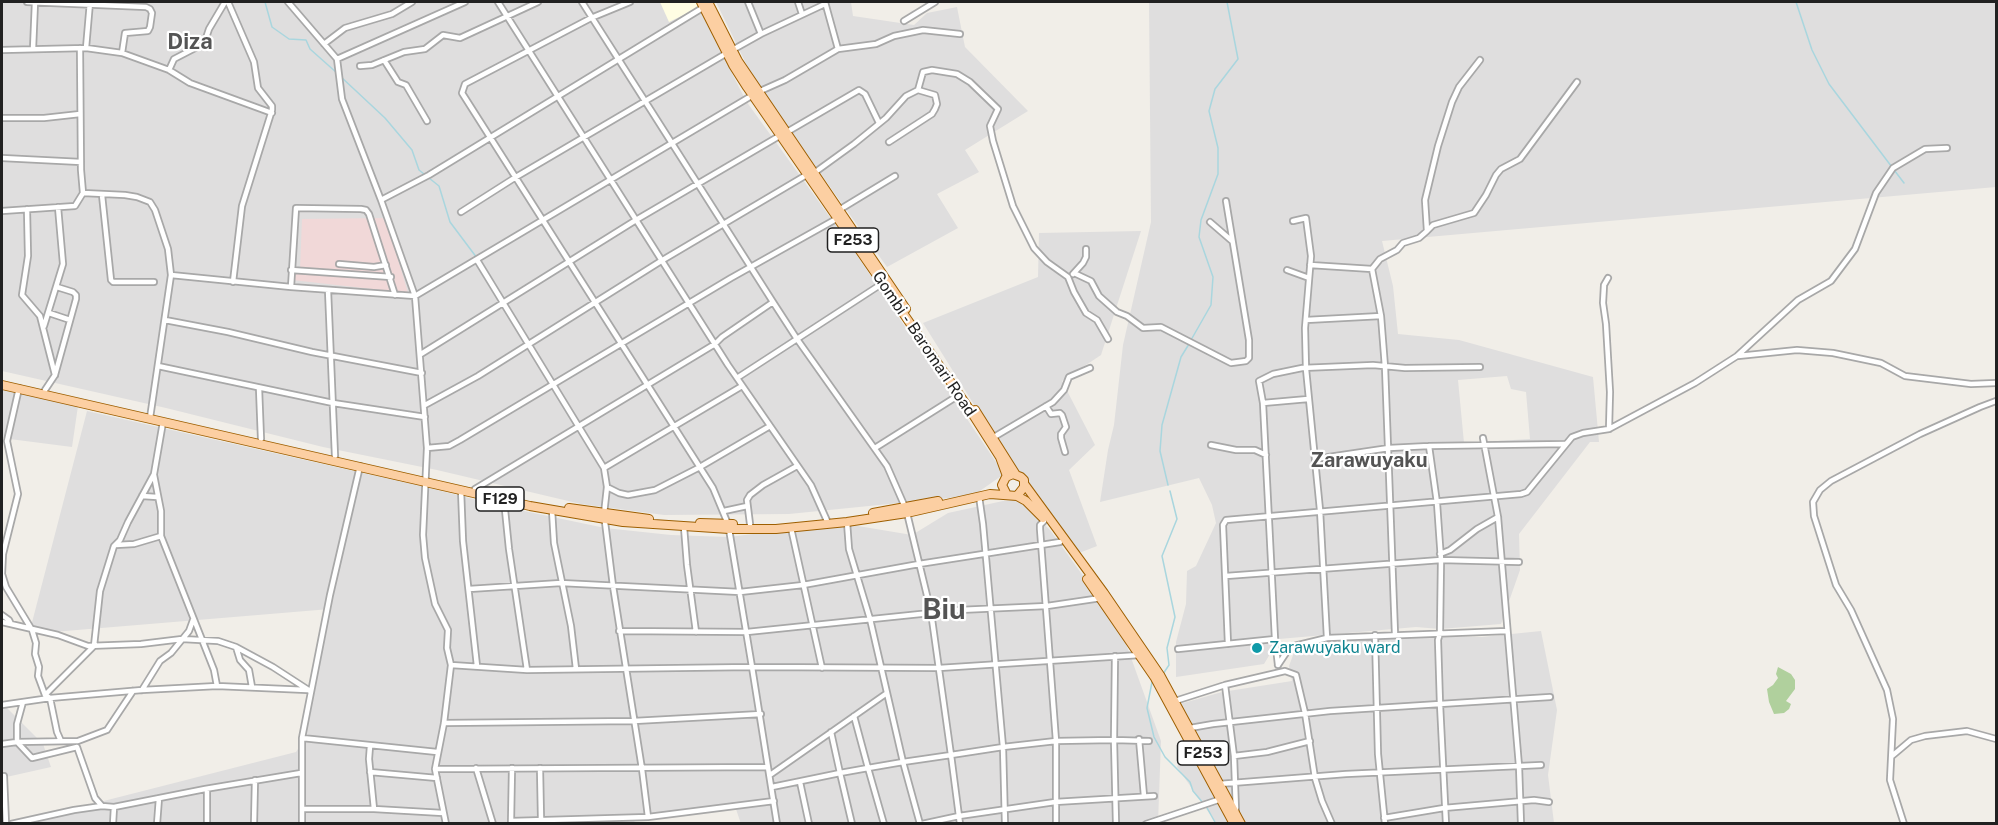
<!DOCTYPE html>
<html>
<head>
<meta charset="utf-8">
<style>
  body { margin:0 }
  #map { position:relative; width:1998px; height:825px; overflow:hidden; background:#f1eee8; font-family:"Public Sans",sans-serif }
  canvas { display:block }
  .frame { position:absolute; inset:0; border:3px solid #212121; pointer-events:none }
</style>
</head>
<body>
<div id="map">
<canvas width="1998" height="825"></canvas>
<div class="frame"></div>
</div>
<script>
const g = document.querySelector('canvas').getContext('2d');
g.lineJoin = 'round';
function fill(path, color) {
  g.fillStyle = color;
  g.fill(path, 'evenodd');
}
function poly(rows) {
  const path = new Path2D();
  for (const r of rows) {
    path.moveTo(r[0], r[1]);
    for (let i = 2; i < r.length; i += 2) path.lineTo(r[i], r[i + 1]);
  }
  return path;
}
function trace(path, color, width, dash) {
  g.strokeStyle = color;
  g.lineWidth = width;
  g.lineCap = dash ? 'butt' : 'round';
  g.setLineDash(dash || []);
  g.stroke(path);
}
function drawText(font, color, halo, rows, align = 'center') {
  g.font = font + ' "Public Sans",sans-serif';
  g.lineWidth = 4.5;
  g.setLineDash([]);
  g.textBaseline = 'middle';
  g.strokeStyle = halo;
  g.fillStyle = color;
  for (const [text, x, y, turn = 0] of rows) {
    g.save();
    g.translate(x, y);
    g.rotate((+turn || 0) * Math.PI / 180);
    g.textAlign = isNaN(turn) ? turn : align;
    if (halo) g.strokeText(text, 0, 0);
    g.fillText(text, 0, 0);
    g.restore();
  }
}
fill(poly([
  [2,2,696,2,746,101,848,242,1004,474,977,493,949,498,789,514,664,515,581,504,437,470,323,447,166,408,2,371],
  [716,2,851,2,853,16,914,25,927,13,957,7,965,47,1028,111,965,150,979,172,937,194,958,228,887,267,754,80],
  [1149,2,1996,2,1996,187,1382,241,1393,286,1398,334,1459,340,1593,377,1599,442,1590,442,1519,534,1520,570,1501,624,1440,629,1416,627,1279,639,1264,664,1176,677,1176,642,1186,604,1187,571,1196,566,1216,523,1212,505,1199,478,1100,502,1108,450,1114,425,1123,345,1151,222],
  [1507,376,1511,389,1526,392,1530,439,1464,443,1458,380],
  [1141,231,1101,355,1062,381,1095,445,1069,470,1097,546,1074,555,988,427,923,323,1038,277,1039,233],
  [2,389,78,406,72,447,2,438],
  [87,411,425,487,505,507,605,528,671,535,729,537,840,523,912,535,948,513,1003,501,1018,500,1050,530,1120,627,1161,741,1158,823,741,824,735,806,650,815,629,824,2,824,84,806,296,752,303,741,305,733,330,609,29,634],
  [1541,631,1557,710,1548,775,1554,823,1216,823,1177,767,1192,727,1180,704,1222,692,1292,681,1289,666,1296,647,1335,639,1433,636,1482,637],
  [2,703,43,744,51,767,2,778]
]), '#dfdede');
fill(poly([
  [383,218,391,236,408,293,292,280,292,269,300,270,302,219]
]), '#f1d8d8');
fill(poly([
  [660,2,698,2,700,7,669,22]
]), '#fffde3');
fill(poly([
  [1778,667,1791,674,1795,680,1795,689,1786,701,1791,704,1789,709,1784,713,1774,714,1769,702,1767,689,1773,685,1778,678,1776,674]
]), '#b0d09d');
trace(poly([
  [265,2,272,27,289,39,306,40,310,49,337,73],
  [1796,2,1812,50,1829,84,1904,183],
  [340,76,385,118,412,150,419,170,439,186,450,222,477,258],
  [1191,340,1211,305,1213,277,1199,237,1201,220,1218,174,1218,148,1209,111,1215,89,1238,59,1227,2],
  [1168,485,1160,451,1162,425,1181,357,1189,344],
  [1163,674,1169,665,1167,648,1175,617,1162,556,1177,519,1170,491],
  [1152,682,1147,708,1154,737,1165,757,1190,782,1193,791,1203,803],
  [1206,806,1216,824]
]), '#a9d6de', 1.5);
const street = poly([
  [27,2,146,7,150,9,152,13,150,27,148,31,125,33,122,53],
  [228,2,254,62,258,88,272,106,272,110,242,206,233,282],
  [498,2,728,365,811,485,828,523],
  [582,2,773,302],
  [630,2,591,18,465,84,462,93,713,488,728,524],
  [748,2,761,34],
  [798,2,802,14],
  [825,2,838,49],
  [904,21,935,2],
  [324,44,345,28,392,14,412,2],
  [86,48,90,2],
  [33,49,35,2],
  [2,50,86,48,122,53,169,70,190,83,272,113],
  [337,59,465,2],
  [384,60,398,82,406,85,427,121],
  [360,66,372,65,404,52,425,49,443,35,460,38,538,2],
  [169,70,174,59,201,45,205,41,209,29,225,2],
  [2,118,44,118,80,114],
  [787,132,859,90,865,94,879,123],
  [889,142,932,114,935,109,937,104,935,95,918,90,923,72,932,70,957,74,970,82,998,109,990,126,993,141,1013,206,1034,248,1047,262,1068,277,1074,292,1086,313,1097,320,1108,339],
  [2,158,81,162],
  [814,173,854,144,886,118,906,96,918,90],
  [83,193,125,195,137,197,150,202,155,210,168,249,171,275,150,418],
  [102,195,111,280,113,282,154,282],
  [381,200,429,175,704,7],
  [27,209,28,256,22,295,40,316,55,375],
  [839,210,895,176],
  [2,211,75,206,83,193,81,170,80,48],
  [461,212,516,177,727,53,761,34,825,4],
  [1293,221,1306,218,1311,256,1305,328,1306,369,1320,510,1327,638],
  [1210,222,1232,241],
  [1427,231,1433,225,1474,213,1486,195,1496,175,1501,169,1520,159,1577,82],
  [477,260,604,468,607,487,604,514,613,586,642,769,648,817],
  [339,264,374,267,386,265],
  [1310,265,1372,269,1381,316,1385,367,1395,634],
  [1372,269,1380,259,1397,250,1403,243,1419,238,1427,231,1425,200,1438,146,1452,102,1459,87,1480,60],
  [291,270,391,277],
  [1287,270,1309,278],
  [1074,273,1091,281,1099,296,1117,312,1127,316,1143,328,1161,327,1231,363,1246,361,1249,358,1249,340,1226,201],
  [1073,274,1083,263,1086,257,1086,249],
  [171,275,291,287,415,296,381,200,342,99,337,59,288,2],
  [1608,278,1604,285,1603,303,1606,324,1610,392,1609,429,1695,383,1737,356,1798,300,1831,281,1855,249,1876,193,1893,168,1925,149,1947,148],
  [883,283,797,339,887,466,905,507],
  [291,287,296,208,361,209,366,210,369,214,395,295],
  [328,290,335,456],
  [49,313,70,320],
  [165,320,228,332,312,352,422,373],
  [1306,320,1381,316],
  [44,326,63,264,58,207],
  [421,354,636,220,781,135],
  [1738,356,1797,350,1833,353,1881,363,1905,376,1971,384,1996,383],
  [158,366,333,403,425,417],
  [19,388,7,441,18,494,3,554,2,574,6,587,32,630,36,643,35,654,39,667,38,676,45,695,50,698,57,732,61,741],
  [259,388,261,439],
  [45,390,55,375,76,299,76,295,73,292,57,287],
  [1263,403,1308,399],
  [425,405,478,376,661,261,808,174],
  [1046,406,1051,414,1060,413,1062,415,1066,427,1061,434,1061,438,1065,452],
  [994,437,1053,402,1064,390,1069,377,1090,368],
  [1483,438,1498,517,1519,766,1521,824],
  [1211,445,1236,450,1255,450,1266,455],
  [427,448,449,446,460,440,731,278,838,218],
  [875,448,959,395],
  [1315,459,1389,448,1429,446,1565,444],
  [604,468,742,386],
  [154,475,161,511,161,536,214,670,217,686],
  [607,487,619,493,628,495,655,490,700,467,770,426],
  [475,489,715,344,722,337,773,302,797,339,737,378],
  [461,490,463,541,477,666],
  [142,496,157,497],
  [979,496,983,524,1003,747,1056,741,1056,824],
  [504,500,509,549,527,670],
  [552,510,554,543,571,626,576,669],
  [724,511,747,506],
  [907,513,931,612,951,755,1003,747,1005,824],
  [1044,521,1040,525,1040,529,1056,741,1114,740,1115,656],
  [847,522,849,549,870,619,903,762,951,755,960,824],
  [750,524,747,500,750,495,763,485,797,466],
  [684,527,687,565,696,632],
  [791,528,822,668],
  [729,529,752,667,939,668,1140,655],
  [116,545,134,544,161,536],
  [1440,554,1450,550,1477,529,1498,517],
  [1226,576,1441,560,1519,562],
  [469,589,561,583,740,592,803,585,919,564,1060,542],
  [2,615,9,620,11,624],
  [2,622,58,635,88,646,141,644,182,639,218,641,236,647,273,667,310,691],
  [619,631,747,632,959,610,1047,606,1101,598],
  [1375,635,1378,754,1385,824],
  [1228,644,1223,525,1226,520,1521,494,1527,492,1572,437,1583,433,1609,429],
  [236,647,240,660,249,670,252,687],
  [1178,649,1275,639],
  [451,665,527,670,752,667,777,824],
  [1278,665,1275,639,1263,403,1259,381,1273,374,1302,368,1373,365,1405,368,1480,367],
  [1278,665,1290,647,1327,638,1507,631],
  [1225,685,1234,756,1236,811],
  [142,690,160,661,171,653,189,631,193,620],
  [45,695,94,646,100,591,114,546,120,540,128,522,154,474,163,422],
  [23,702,17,724,17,742,78,741,107,730,133,691],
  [1172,702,1225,685,1285,671,1296,675,1305,713,1315,778,1322,801,1332,824],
  [2,705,50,698,142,690,217,686,307,690],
  [854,716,868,768,903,762,920,824],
  [444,723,634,721,761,714],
  [1190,728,1213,724,1330,711,1440,704,1438,640,1440,633,1441,560,1437,503,1429,446],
  [831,732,840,773,868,768,884,824],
  [302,738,437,752],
  [1139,739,1144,796],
  [2,744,17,742,32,758,77,747,95,798,102,806],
  [370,746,369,759,374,809],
  [1234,756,1267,752,1310,741],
  [1892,756,1911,740,1925,736,1967,731,1996,739],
  [476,768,493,824],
  [540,768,541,819],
  [435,769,768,767],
  [370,772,437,778],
  [770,775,887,693],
  [4,776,6,824],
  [800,782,809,824],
  [1219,784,1346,774,1541,765],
  [772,787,840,773,852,824],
  [207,789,207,824],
  [302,809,374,809,443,813],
  [1384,818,1444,808,1534,800,1549,802],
  [511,821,648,817,774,801],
  [511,822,512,768],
  [11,824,74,810,102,806,114,807,205,789,301,773],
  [113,824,114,807],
  [157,824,159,798],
  [254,824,255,780],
  [302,824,302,738,330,595,360,466],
  [446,824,435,769,444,723,451,665,447,648,448,630,435,604,425,558,423,535,427,448,415,296,758,92,785,80,838,49,876,44,894,36,923,30,960,34],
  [922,824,959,816,1055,802,1154,796],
  [1116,824,1114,740,1149,741],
  [1146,824,1221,799],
  [1446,824,1440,704,1550,697],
  [1904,824,1890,780,1893,719,1887,690,1851,610,1836,585,1814,516,1813,502,1820,490,1831,481,1920,434,1980,407,1996,401]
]);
const primary = poly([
  [701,2,733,65,747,87,972,413,1000,457,1007,476],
  [708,2,738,61,852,229],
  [862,244,906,309],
  [2,385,530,506,623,522,729,529,776,529,847,522,907,513,990,494,1017,496,1024,487,1024,480,1021,477,1013,474,1006,477,1002,485,1006,493],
  [975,410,1016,475],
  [1025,485,1104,593,1160,675,1241,824],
  [1017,496,1026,501,1043,518],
  [569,508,649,519],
  [873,513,938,501],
  [700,523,733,524],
  [1087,579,1155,678,1234,824]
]);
trace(street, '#a8a8a8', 8);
trace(primary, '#9e5f00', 10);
trace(street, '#fff', 4.5);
trace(primary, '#fccfa2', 8);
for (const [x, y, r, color] of [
  [1257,648,6,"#0f9aa8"]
]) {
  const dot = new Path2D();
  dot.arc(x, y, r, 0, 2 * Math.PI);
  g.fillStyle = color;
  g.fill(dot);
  trace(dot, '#fff', 2);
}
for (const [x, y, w] of [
  [853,240,51],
  [500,499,48],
  [1203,753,51]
]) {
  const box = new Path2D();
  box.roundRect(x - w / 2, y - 12, w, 24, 4.5);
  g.fillStyle = '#fff';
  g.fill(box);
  trace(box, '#212121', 1.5);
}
drawText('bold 15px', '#212121', null, [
  ["F253",853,240],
  ["F129",500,499],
  ["F253",1203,753]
]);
drawText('16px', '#212121', '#fff', [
  ["Gombi - Baromari Road",924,344,56]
]);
drawText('16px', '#0d838f', '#fff', [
  ["Zarawuyaku ward",1269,648]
], 'left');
drawText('bold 20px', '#545454', '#fff', [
  ["Zarawuyaku",1369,461]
]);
drawText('bold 22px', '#545454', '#fff', [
  ["Diza",190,42]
]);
drawText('bold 28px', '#545454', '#fff', [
  ["Biu",944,610]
]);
</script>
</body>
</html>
